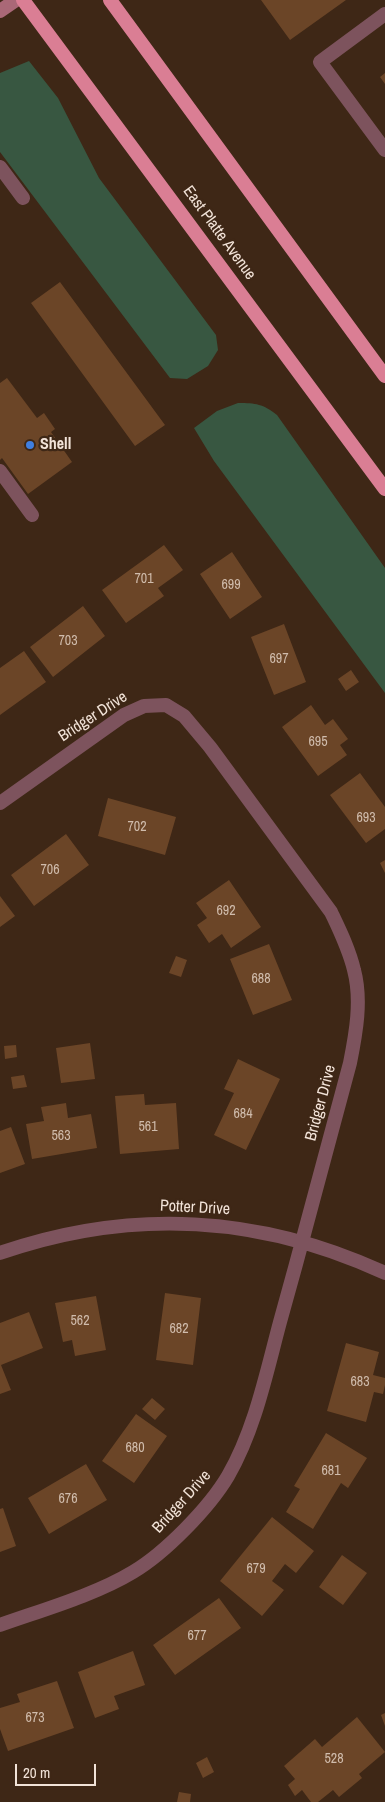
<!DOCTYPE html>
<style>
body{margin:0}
#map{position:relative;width:385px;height:1802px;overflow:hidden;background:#3e2716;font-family:"Archivo Narrow",sans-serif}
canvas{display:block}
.scale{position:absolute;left:15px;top:1764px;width:81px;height:22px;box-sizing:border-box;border:2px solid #f2e3d8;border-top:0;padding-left:6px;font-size:15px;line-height:18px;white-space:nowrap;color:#f2e3d8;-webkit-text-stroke:4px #3e2716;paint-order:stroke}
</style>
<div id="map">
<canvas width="385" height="1802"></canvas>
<div class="scale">20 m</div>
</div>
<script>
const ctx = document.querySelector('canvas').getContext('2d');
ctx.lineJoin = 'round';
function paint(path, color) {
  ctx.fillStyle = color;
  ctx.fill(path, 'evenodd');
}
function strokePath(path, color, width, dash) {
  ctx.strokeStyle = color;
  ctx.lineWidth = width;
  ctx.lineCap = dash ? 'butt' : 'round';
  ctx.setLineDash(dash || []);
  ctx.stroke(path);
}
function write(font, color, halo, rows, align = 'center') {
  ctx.font = font + ' "Archivo Narrow",sans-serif';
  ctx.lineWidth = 4.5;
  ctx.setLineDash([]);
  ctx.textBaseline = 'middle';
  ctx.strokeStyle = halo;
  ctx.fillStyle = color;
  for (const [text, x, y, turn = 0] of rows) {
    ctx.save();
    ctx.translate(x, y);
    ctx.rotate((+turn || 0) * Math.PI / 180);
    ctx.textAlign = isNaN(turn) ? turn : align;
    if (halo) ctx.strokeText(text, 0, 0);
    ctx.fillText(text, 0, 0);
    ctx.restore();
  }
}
const green = new Path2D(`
 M 29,61 L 58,98 L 99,178 L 216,335 L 218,350 L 208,366 L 187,379 L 170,378 L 0,152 L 0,73 Z
 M 238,403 C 256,403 263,404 277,415 L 385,568 L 385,693 L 214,461 L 194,428 L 217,411 Z`);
const building = new Path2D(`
 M 261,0 L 346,0 L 290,40 Z
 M 385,73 L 385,84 L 380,77 Z
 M 60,282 L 165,425 L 135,446 L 31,303 Z
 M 7,378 L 37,418 L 44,413 L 55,429 L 51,432 L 72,462 L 28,494 L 2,458 L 0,460 L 0,383 Z
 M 164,545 L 183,570 L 158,588 L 164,596 L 126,623 L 102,590 Z
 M 232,552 L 262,597 L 230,619 L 200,574 Z
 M 83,606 L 105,636 L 53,677 L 30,647 Z
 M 284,624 L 306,682 L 274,695 L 251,637 Z
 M 24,651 L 46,682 L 0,715 L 0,668 Z
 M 351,670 L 359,682 L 346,691 L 338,679 Z
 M 311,705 L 325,725 L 333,719 L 348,739 L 340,745 L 347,755 L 318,776 L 282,727 Z
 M 360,773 L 385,807 L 385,829 L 366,843 L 330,795 Z
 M 108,798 L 176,817 L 165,855 L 98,836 Z
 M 66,834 L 89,865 L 34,906 L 11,875 Z
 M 385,860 L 385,873 L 380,863 Z
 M 229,880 L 261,927 L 231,948 L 222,934 L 209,943 L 197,925 L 207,918 L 196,903 Z
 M 0,896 L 15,916 L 0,927 Z
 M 269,944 L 292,1000 L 253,1015 L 230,959 Z
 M 176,956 L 187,960 L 181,977 L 169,973 Z
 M 90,1043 L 95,1079 L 61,1083 L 56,1048 Z
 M 16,1045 L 17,1057 L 5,1059 L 4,1046 Z
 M 238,1059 L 280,1079 L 246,1150 L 214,1135 L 234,1093 L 224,1089 Z
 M 24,1075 L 27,1087 L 13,1089 L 11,1077 Z
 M 144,1094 L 145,1105 L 176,1103 L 179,1149 L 120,1154 L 115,1096 Z
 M 66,1103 L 68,1118 L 91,1114 L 97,1148 L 32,1159 L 26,1124 L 44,1121 L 41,1107 Z
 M 11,1127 L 25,1164 L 0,1173 L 0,1131 Z
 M 165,1293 L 201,1298 L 193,1365 L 156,1360 Z
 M 96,1296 L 106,1350 L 75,1356 L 72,1340 L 63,1342 L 55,1303 Z
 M 29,1312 L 43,1348 L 1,1365 L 11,1390 L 0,1394 L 0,1323 Z
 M 346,1343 L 379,1352 L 373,1375 L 385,1378 L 385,1385 L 383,1394 L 374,1392 L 366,1422 L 327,1411 Z
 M 152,1398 L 165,1409 L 155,1420 L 142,1409 Z
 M 136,1414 L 167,1436 L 134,1483 L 102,1461 Z
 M 326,1433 L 367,1458 L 348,1488 L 341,1483 L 313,1529 L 286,1512 L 300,1489 L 294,1486 Z
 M 86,1464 L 107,1500 L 49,1534 L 28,1498 Z
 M 3,1508 L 16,1546 L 0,1552 L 0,1509 Z
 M 272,1517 L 314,1551 L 296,1573 L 285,1564 L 272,1581 L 284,1590 L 262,1616 L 220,1581 Z
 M 342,1555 L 367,1573 L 343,1605 L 319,1587 Z
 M 219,1598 L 241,1628 L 175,1675 L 153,1645 Z
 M 133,1651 L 145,1685 L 114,1696 L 119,1709 L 95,1718 L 78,1672 Z
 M 57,1681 L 74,1728 L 8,1751 L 0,1729 L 0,1708 L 20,1702 L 17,1694 Z
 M 385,1713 L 385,1726 L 381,1715 Z
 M 357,1717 L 385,1752 L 359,1774 L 362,1778 L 339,1797 L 333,1790 L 318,1802 L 311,1802 L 302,1790 L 295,1796 L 288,1785 L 295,1779 L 284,1766 L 315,1739 L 322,1747 Z
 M 207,1757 L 214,1772 L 203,1778 L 196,1763 Z
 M 179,1792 L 191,1794 L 190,1802 L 177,1802 Z`);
const service = new Path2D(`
 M 385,14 L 320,62 L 385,150
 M 0,167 L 23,198
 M 0,471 L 32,515`);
const minor = new Path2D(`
 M 0,803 L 124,715 L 144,706 L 166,705 L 184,716 L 210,747 L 331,912 C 340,931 349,949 354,970 C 362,1000 356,1033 350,1063 C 327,1150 304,1236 280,1322 C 266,1374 255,1429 228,1476 C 209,1508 165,1553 133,1572 C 95,1595 42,1610 0,1625
 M 0,1253 C 130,1208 260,1215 385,1273`);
const secondary = new Path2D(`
 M 0,11 L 16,0`);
const trunk = new Path2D(`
 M 23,0 L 385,489
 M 110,0 L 385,376`);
const markers = [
 [30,445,5,"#3f7fe0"]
];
const numberNames = [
 ["701",144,579],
 ["699",231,585],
 ["703",68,641],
 ["697",279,659],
 ["695",318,742],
 ["693",366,818],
 ["702",137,827],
 ["706",50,870],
 ["692",226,911],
 ["688",261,979],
 ["684",243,1114],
 ["561",148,1127],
 ["563",61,1136],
 ["562",80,1321],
 ["682",179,1329],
 ["683",360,1382],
 ["680",135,1448],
 ["681",331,1471],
 ["676",68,1499],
 ["679",256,1569],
 ["677",197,1636],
 ["673",35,1718],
 ["528",334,1759]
];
const streetNames = [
 ["East Platte Avenue",219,233,54],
 ["Bridger Drive",93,717,-33],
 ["Bridger Drive",321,1103,-75],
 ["Potter Drive",195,1208,3],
 ["Bridger Drive",182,1502,-48]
];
const poiNames = [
 ["Shell",40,445]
];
paint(green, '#385741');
paint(building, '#6b4527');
strokePath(service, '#7d535d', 14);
strokePath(minor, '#7d535d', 14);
strokePath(secondary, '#aa6877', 14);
strokePath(trunk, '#da7e94', 14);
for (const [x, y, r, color] of markers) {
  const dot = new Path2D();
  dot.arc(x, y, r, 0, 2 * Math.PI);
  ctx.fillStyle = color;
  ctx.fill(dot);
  strokePath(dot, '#3e2716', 2);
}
write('14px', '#d0bcac', null, numberNames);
write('16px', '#f2e3d8', '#3e2716', streetNames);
write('bold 16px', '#f2e3d8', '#3e2716', poiNames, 'left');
</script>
